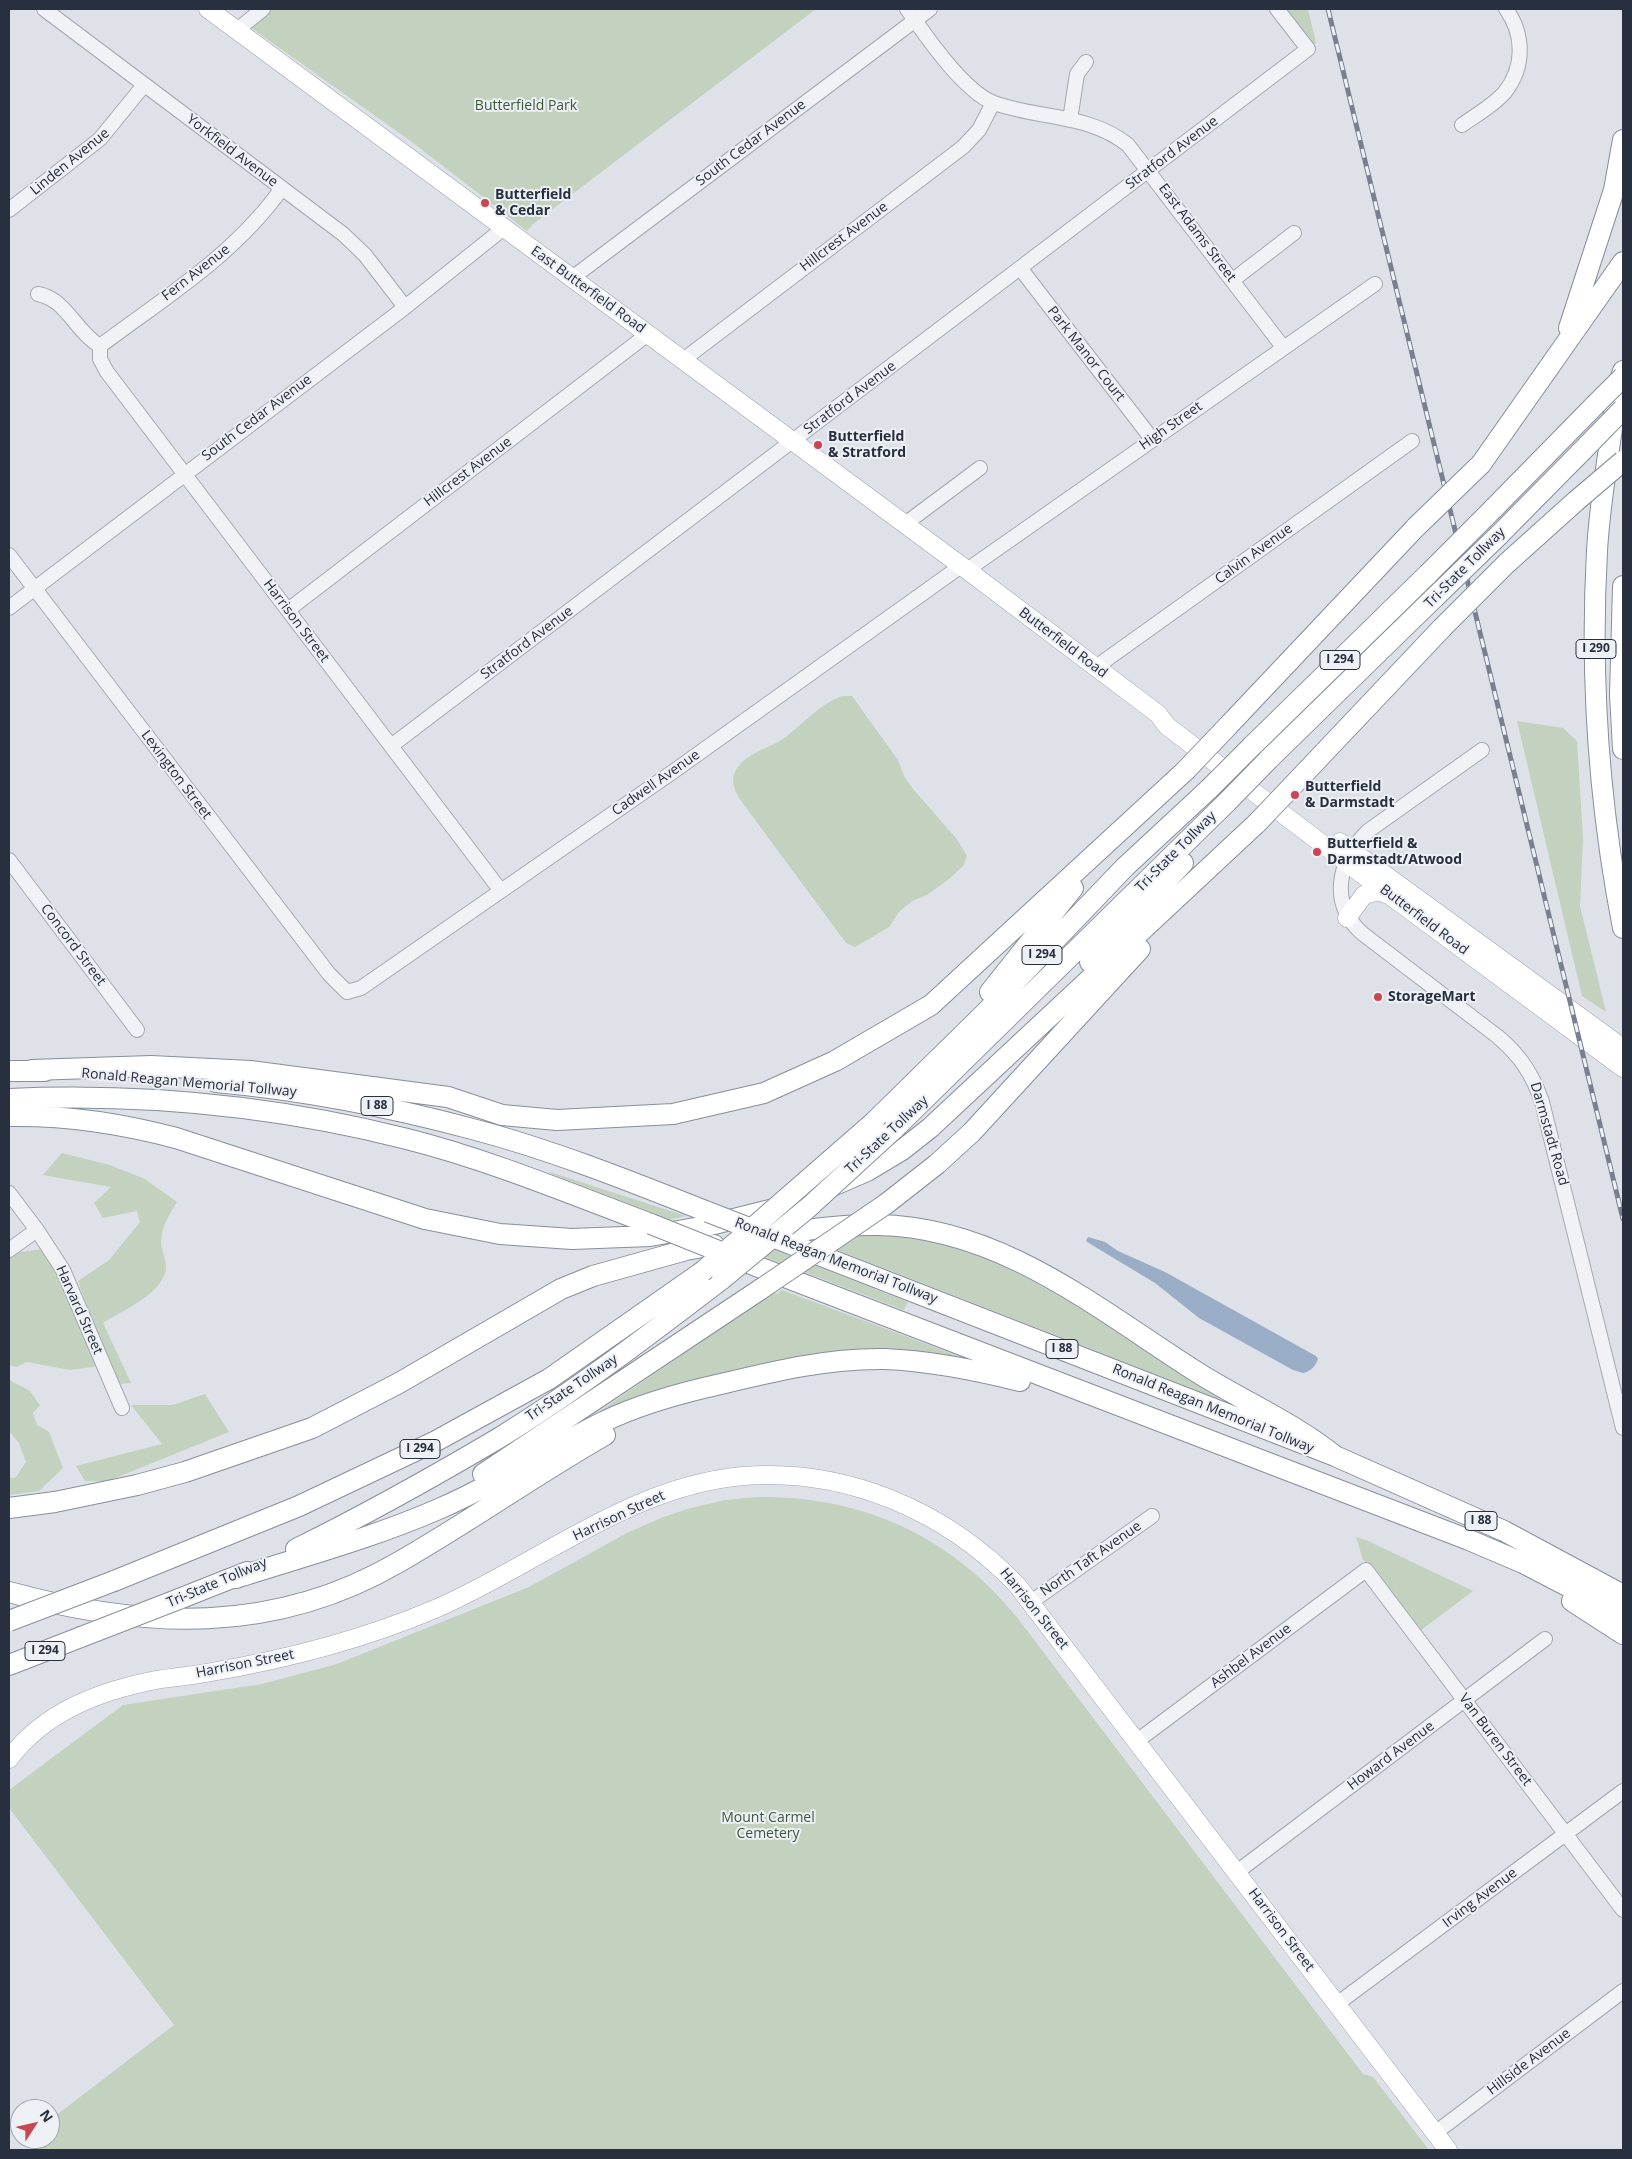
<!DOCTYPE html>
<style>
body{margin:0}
#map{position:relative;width:1632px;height:2159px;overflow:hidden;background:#dee1e7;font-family:"Open Sans",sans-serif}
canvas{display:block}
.frame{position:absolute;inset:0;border:10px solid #282f3e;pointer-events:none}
.north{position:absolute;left:10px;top:2099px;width:50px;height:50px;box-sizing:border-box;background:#edf0f5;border:1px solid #9ea3ac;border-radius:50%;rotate:55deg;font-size:14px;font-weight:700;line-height:20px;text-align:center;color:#282f3e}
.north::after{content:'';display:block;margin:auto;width:18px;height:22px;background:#cb4452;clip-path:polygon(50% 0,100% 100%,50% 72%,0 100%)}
</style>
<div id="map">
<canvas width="1632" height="2159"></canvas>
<div class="frame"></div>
<div class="north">N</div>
</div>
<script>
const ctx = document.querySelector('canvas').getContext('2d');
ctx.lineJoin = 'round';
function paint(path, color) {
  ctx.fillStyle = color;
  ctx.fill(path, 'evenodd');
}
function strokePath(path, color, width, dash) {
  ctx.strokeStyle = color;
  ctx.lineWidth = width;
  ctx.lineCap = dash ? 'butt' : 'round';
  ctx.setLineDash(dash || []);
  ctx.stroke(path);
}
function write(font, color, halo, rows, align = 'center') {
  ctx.font = font + ' "Open Sans",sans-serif';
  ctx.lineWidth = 4;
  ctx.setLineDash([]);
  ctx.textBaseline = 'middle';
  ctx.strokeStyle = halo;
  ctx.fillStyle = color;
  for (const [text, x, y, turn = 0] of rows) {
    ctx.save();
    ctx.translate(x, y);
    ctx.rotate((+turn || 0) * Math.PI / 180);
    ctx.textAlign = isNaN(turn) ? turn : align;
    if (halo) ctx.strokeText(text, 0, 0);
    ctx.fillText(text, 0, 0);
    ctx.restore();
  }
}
const green = new Path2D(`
 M 272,9 L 816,9 L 533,224 L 527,231 L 412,142 L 250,27 Z
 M 1281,9 L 1308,9 L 1316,43 L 1310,47 Z
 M 842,696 L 852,696 L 898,760 L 904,776 L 913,789 L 956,838 L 967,856 L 963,866 L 949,879 L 927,895 L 912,901 L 899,912 L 889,927 L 855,947 L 846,943 L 739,798 C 734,789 730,780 736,770 C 745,753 772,748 787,736 C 805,722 820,704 842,696 Z
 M 1517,721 L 1563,728 L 1577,741 L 1583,838 L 1580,906 L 1606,1012 L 1582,996 Z
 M 62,1153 L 110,1165 L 145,1179 L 177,1202 C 169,1215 162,1226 161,1241 C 161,1252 170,1265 164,1276 C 154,1298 123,1310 103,1323 L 131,1383 L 119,1384 L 106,1359 L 78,1281 L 109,1260 L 140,1222 L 137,1211 L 103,1218 L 94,1203 L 111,1187 L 43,1175 Z
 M 550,1172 L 686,1216 L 668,1220 L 549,1173 Z
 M 862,1232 C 885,1234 908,1235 930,1239 C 1034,1261 1133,1338 1221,1394 L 1219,1399 L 835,1249 Z
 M 765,1246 L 908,1302 L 904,1310 L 744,1249 Z
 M 44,1249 L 61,1274 L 99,1366 L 70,1370 L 27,1362 L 16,1367 L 9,1365 L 9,1259 L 20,1252 Z
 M 782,1290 L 961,1357 L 960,1360 L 815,1356 L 764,1363 L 692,1380 L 584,1422 L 759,1302 L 772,1293 L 777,1294 Z
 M 9,1380 L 30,1391 L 40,1405 L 33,1413 L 37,1425 L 49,1432 L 63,1468 L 39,1491 L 9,1495 L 9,1479 L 16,1477 L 26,1462 L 19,1443 L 9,1431 Z
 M 205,1394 L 229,1432 L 108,1481 L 85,1481 L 76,1466 L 162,1444 L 131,1405 L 173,1405 Z
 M 757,1497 C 862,1496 949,1535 1016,1616 L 1363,2074 L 1373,2077 L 1429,2150 L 34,2150 L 26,2139 L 50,2139 L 50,2120 L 174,2025 L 9,1808 L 9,1790 L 123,1705 L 262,1684 L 337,1664 L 529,1587 L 627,1533 L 661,1518 L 687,1509 L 725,1500 Z
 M 1356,1537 L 1368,1541 L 1473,1591 L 1420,1631 L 1371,1565 L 1363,1560 Z`);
const water = new Path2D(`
 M 1088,1237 L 1105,1242 L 1118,1251 L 1165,1272 L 1316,1356 L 1318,1359 C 1315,1367 1311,1371 1303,1373 L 1293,1370 L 1199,1318 L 1155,1283 L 1092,1245 L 1086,1241 Z`);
const minor = new Path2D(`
 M 44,9 L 343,234 L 365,255 L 405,307
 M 907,9 C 925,35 964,92 994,103 C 1039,119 1090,114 1128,145 L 1283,347
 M 237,30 L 263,9
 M 1070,120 L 1077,74 L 1086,62
 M 1462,125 C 1476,115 1494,105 1505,92 C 1525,66 1524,34 1506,9
 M 9,210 L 100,139 L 144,85
 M 1020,268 L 1152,439
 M 572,278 L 930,9
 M 1233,280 L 1294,233
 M 38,294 C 66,299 76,332 100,346
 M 100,346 L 100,359 L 107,372 L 501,891
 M 100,346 C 164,298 236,254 282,188
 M 683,360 L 963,147 L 979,130 L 993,103
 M 905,524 L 980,468
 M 9,555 L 329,974 L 347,992 L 361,988 L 674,771 L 961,566
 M 967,570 L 1375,284
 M 9,608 L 399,312 L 504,228
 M 288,610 L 648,334
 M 1096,667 L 1412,441
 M 391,746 L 1308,49 L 1277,9
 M 1482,750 L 1368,831 C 1338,861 1328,903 1363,934 L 1497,1036 C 1520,1055 1533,1075 1542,1102 L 1623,1428
 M 9,860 L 137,1030
 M 9,1193 L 37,1230 L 63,1270 L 122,1408
 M 9,1250 L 37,1230
 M 1031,1602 L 1152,1516
 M 1137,1741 L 1366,1570 L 1623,1910
 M 1237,1872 L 1545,1639
 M 1337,2004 L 1623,1791
 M 1435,2133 L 1623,1991`);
const major = new Path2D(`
 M 208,9 L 967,570 L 1158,714 L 1167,726 L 1392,897 L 1623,1068
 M 1340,842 L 1623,1048
 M 1347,918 L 1364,895 L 1378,891 L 1389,895
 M 9,1759 C 45,1711 100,1691 156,1680 C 173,1677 190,1676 206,1673 C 283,1660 362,1640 435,1609 C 537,1565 629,1486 743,1476 C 847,1468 946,1511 1017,1585 L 1448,2150`);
const highway = new Path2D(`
 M 1569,328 L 1614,190 L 1623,140
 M 1623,371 L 1618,386 C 1611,441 1600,496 1597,551 C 1590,677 1599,805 1623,928
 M 1481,464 L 1623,262
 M 1493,509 L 1595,405
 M 1499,535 L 1580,453
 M 1507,563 L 1576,501
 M 1623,586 L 1620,695 L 1623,749
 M 1227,727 L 1416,527
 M 1252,746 L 1428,574
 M 1269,759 L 1434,598
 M 1298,780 L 1442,628
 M 1090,962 L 1183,863
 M 990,992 L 1073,888
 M 32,1070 L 151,1066 L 250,1071 L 448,1097 L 502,1115 L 557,1120 L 673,1114 L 764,1093 L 835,1061 L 931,1005 L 1185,771
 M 9,1071 L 45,1071
 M 216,1082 C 304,1090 391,1107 476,1130 C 555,1151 632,1182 708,1212
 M 9,1099 C 144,1093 276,1106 407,1139 C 490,1160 571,1194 651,1224
 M 9,1116 C 66,1115 120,1123 176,1138 L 425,1219 L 500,1234 L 572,1239 L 650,1236 L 706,1226 L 786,1206 L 867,1171 L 902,1150 L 930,1128 L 1257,823
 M 874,1122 L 989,1009 L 1125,867 L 1209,789
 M 893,1130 L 1227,802
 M 886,1204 L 937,1164 L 972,1132 L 1140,949
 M 769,1236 C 805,1230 842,1224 878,1225 C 1002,1227 1100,1311 1200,1374 C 1245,1402 1294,1423 1335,1456
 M 788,1243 L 1335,1456 L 1504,1531 L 1623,1595
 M 730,1256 L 1469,1540 L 1523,1563 L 1623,1615
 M 483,1474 L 761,1289
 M 9,1508 L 55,1502 L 137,1485 L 185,1472 L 312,1428 L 399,1383 L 561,1289 L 593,1276 L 686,1250 L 714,1245
 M 296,1549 C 365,1515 433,1477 499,1438 C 577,1390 650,1334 722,1279
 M 236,1578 C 305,1556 375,1537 441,1508 C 497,1484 548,1449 603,1422 C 640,1404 680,1393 721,1384 C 775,1371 829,1358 885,1359 C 931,1361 976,1370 1020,1381
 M 114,1581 L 299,1506 L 436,1441 L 549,1379 L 702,1272
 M 9,1592 C 144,1629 274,1635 399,1562 C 469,1522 535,1475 605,1435
 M 179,1599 L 247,1572
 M 1572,1601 L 1623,1634
 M 9,1665 L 81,1637`);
const rail = new Path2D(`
 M 1328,9 L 1623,1219`);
const highwayBridge = new Path2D(`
 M 1595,405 L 1623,377
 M 1580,453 L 1623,409
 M 1576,501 L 1623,461
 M 1416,527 L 1481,464
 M 1428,574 L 1493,509
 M 1434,598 L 1499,535
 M 1442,628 L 1507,563
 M 1185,771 L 1227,727
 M 1209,789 L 1252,746
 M 1227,802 L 1269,759
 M 1257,823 L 1298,780
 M 708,1212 L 788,1243
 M 651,1224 L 721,1252
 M 702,1272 L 874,1122
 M 722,1279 L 809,1207 L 893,1130
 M 761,1289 L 886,1204
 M 9,1621 L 114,1581
 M 81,1637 L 179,1599`);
const markers = [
 [485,203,5,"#cb4452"],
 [818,445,5,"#cb4452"],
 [1295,795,5,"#cb4452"],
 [1317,852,5,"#cb4452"],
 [1378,997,5,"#cb4452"]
];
const shields = [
 [1596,649,40],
 [1340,660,40],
 [1042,955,40],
 [377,1106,32],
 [1062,1349,32],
 [420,1449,40],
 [1481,1521,32],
 [45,1651,40]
];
const shieldNames = [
 ["I 290",1596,649],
 ["I 294",1340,660],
 ["I 294",1042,955],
 ["I 88",377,1106],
 ["I 88",1062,1349],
 ["I 294",420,1449],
 ["I 88",1481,1521],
 ["I 294",45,1651]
];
const parkNames = [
 ["Butterfield Park",526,106],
 ["Mount Carmel",768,1818],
 ["Cemetery",768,1834]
];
const streetNames = [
 ["South Cedar Avenue",751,143,-37],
 ["Yorkfield Avenue",232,151,37],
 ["Stratford Avenue",1172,153,-37],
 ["Linden Avenue",70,162,-39],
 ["East Adams Street",1197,233,53],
 ["Hillcrest Avenue",844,237,-37],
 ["Fern Avenue",196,273,-38],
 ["East Butterfield Road",588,290,36],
 ["Park Manor Court",1086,354,52],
 ["Stratford Avenue",850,398,-37],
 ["South Cedar Avenue",257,418,-37],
 ["High Street",1171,426,-35],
 ["Hillcrest Avenue",468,472,-37],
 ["Calvin Avenue",1254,554,-36],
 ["Tri-State Tollway",1465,568,-45],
 ["Harrison Street",296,621,53],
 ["Stratford Avenue",527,643,-37],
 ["Butterfield Road",1063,643,37],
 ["Lexington Street",176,775,53],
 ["Cadwell Avenue",656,783,-35],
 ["Tri-State Tollway",1176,852,-45],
 ["Butterfield Road",1424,920,37],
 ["Concord Street",73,945,53],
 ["Ronald Reagan Memorial Tollway",189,1083,5],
 ["Darmstadt Road",1549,1134,74],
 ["Tri-State Tollway",887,1135,-43],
 ["Ronald Reagan Memorial Tollway",836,1261,21],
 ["Harvard Street",79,1310,66],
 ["Tri-State Tollway",572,1388,-34],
 ["Ronald Reagan Memorial Tollway",1213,1409,22],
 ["Harrison Street",619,1516,-25],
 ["North Taft Avenue",1091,1559,-35],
 ["Tri-State Tollway",217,1583,-23],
 ["Harrison Street",1034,1609,51],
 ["Ashbel Avenue",1251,1656,-37],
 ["Harrison Street",245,1664,-11],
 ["Van Buren Street",1495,1740,53],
 ["Howard Avenue",1391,1756,-37],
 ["Irving Avenue",1480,1898,-37],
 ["Harrison Street",1281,1930,53],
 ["Hillside Avenue",1529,2062,-37]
];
const poiNames = [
 ["Butterfield",495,195],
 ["& Cedar",495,211],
 ["Butterfield",828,437],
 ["& Stratford",828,453],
 ["Butterfield",1305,787],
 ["& Darmstadt",1305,803],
 ["Butterfield &",1327,844],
 ["Darmstadt/Atwood",1327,860],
 ["StorageMart",1388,997]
];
paint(green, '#c3d1bf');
paint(water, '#99adc7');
strokePath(minor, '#a4a8b1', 16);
strokePath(major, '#9ea5b3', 19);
strokePath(highway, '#868e9d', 22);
strokePath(minor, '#f1f2f6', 14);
strokePath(major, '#fff', 18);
strokePath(highway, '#fff', 20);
strokePath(rail, '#788090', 5);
strokePath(rail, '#edf0f5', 3, [9]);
strokePath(highwayBridge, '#868e9d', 22, []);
strokePath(highwayBridge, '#fff', 20);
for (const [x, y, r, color] of markers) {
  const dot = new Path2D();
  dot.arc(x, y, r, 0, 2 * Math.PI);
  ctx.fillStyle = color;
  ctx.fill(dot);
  strokePath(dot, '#edf0f5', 2);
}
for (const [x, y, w] of shields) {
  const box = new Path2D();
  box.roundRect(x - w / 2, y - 9.5, w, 19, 4);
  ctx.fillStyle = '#edf0f5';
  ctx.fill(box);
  strokePath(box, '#282f3e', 1);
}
write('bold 12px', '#282f3e', null, shieldNames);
write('14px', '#3a5935', '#edf0f5', parkNames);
write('14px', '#282f3e', '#edf0f5', streetNames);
write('bold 14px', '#282f3e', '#edf0f5', poiNames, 'left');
</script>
